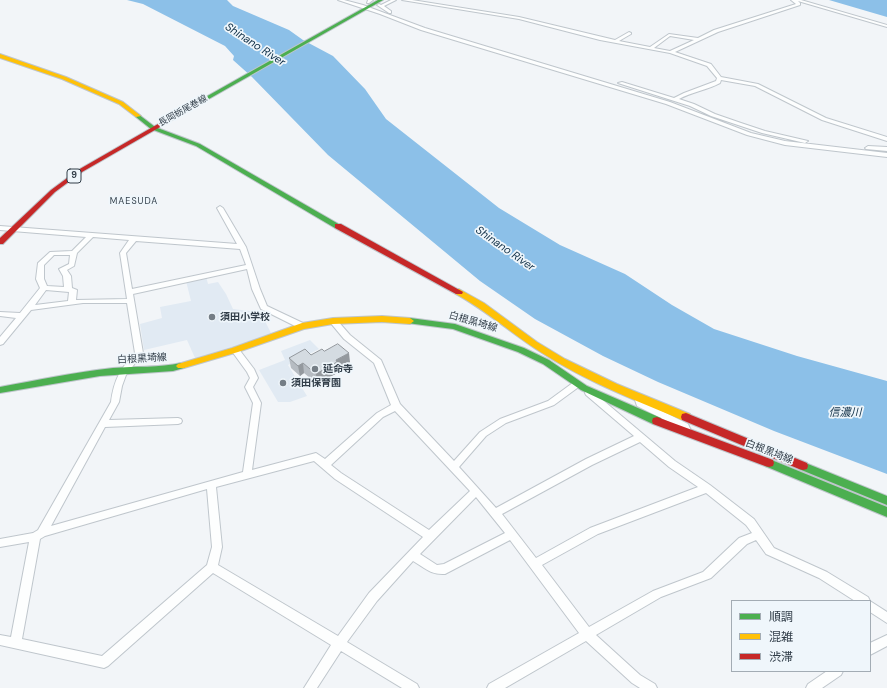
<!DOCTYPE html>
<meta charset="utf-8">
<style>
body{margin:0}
#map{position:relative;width:887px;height:688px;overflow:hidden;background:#f2f5f8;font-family:"DM Sans","Noto Sans JP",sans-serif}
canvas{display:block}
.legend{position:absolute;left:731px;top:600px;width:140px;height:72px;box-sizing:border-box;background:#eff6fb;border:1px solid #a3acb4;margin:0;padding:5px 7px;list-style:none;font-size:12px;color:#323e49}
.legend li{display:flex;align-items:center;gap:8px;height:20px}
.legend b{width:20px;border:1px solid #a3acb4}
</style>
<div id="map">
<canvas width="887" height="688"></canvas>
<ul class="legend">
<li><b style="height:5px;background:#4caf50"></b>順調</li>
<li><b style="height:5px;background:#ffc107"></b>混雑</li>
<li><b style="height:5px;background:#c62828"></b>渋滞</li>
</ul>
</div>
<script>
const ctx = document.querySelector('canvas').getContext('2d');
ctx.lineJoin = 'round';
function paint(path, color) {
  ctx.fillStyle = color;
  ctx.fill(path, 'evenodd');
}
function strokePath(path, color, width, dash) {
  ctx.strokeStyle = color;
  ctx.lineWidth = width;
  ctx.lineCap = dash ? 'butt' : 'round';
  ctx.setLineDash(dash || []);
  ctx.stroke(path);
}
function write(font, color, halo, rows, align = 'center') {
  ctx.font = font + ' "DM Sans","Noto Sans JP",sans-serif';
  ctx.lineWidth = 3.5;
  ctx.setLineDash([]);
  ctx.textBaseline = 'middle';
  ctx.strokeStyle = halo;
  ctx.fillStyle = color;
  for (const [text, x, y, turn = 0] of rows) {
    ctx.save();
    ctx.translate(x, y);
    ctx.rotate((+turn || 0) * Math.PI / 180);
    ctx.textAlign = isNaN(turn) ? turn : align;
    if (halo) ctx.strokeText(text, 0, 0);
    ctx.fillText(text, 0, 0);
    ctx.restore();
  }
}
const built = new Path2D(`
 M 206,276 L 208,284 L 218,282 L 226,294 L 233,309 L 258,312 L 263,317 L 271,333 L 235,346 L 195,358 L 187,340 L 144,350 L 140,324 L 162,318 L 160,307 L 191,301 L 186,281 Z
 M 310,340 L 319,349 L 288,365 L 307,396 L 290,402 L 278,402 L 259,370 L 285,360 L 281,351 Z`);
const water = new Path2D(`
 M 127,0 L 227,0 L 233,6 L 289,30 L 303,40 L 333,56 L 365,89 L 386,119 L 499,208 L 560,245 L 625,274 L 672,305 L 714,329 L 797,356 L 887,381 L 887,474 L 774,431 L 658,382 L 603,356 L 535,319 L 480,281 L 328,155 L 252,77 L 233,60 L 234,56 L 225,46 L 143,4 Z
 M 829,0 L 887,0 L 887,17 Z`);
const street = new Path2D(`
 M 338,0 L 344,0 L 363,5 L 425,28 L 670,102 L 751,133 L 785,141 L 887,153 L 887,157 L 785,145 L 747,135 L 666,104 L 421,30 L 380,14 Z
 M 368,0 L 373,0 L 369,3 L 367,3 Z
 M 391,0 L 396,0 L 384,6 L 391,11 L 391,13 L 389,13 L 377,5 L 379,4 L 381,5 Z
 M 402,0 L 412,0 L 519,17 L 615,40 L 629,32 L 631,33 L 631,34 L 619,41 L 650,47 L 669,34 L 698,38 L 714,30 L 796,4 L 791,0 L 801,0 L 887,25 L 887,27 L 798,1 L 800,3 L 800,5 L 718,32 L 675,52 L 711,64 L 721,77 L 758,84 L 826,118 L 887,137 L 887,141 L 822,120 L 755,86 L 721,80 L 720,83 C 707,90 692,92 679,99 L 694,104 L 715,114 L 741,123 L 765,131 L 808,141 L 805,143 L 762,133 L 711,116 L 690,106 L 618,83 L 622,82 L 674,98 L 684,93 L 716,81 L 717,78 L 707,66 L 670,53 L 600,40 L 519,19 ZM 670,36 L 694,40 L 670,51 L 654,48 Z
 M 868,146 L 887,147 L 887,151 L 866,149 L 865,148 Z
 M 220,206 L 223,208 L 246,247 L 260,289 L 267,306 L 305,324 L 306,326 L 302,328 L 299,328 L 261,309 L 252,289 L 247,269 L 133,294 L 143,353 L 126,375 L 122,386 L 119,402 L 109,420 L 178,418 L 181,419 L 182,421 L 181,423 L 178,424 L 105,427 L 51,526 L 243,472 L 253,403 L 245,387 L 250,378 L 247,372 L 231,350 L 235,347 L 238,348 L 254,369 L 258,378 L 253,387 L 261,403 L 252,470 L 316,453 L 325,459 L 377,413 L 391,405 L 374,363 L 344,339 L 329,321 L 333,319 L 336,319 L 350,335 L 381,360 L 400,404 L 454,461 L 480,432 L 500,419 L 548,401 L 574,382 L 580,382 L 581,384 L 580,386 L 554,405 L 506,423 L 486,436 L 459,467 L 496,508 L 586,459 L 634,436 L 586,395 L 585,393 L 586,391 L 592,391 L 675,461 L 710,485 L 754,519 L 774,548 L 827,572 L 868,597 L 870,601 L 855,601 L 819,578 L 766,554 L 756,540 L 747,544 L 711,578 L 661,597 L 596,635 L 640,675 L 655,684 L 657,688 L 640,688 L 632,683 L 586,641 L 505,688 L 487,688 L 489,684 L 579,633 L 510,540 L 445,574 C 431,575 425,568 413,561 L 377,601 L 347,642 L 417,684 L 419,688 L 402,688 L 341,651 L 317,688 L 304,688 L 331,645 L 213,573 L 108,666 L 104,668 L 0,645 L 0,635 L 11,637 L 29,542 L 0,547 L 0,539 L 33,533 L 38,530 L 111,402 C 114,380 120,369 135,353 L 127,303 L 83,303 L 31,310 L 3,344 L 0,345 L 0,337 L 16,318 L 0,316 L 0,312 L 20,313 L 40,288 L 36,279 L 38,263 L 50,252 L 72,251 L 86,237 L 0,230 L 0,226 L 237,244 L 217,208 ZM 93,237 L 129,240 L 120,253 L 127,299 L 76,300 L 77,290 L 72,288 L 71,276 L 67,270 L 74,266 L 77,253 ZM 136,241 L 240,249 L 246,265 L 132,289 L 126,253 ZM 54,255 L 70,255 L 69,264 L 59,269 L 63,276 L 64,287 L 47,286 L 44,279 L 44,265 ZM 46,290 L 69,292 L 68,301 L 35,305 ZM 395,411 L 470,491 L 429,530 L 341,473 L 331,465 L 383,417 ZM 640,442 L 669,467 L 698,487 L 590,528 L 536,558 L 502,514 L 592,465 ZM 314,461 L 335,479 L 423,537 L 369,593 L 338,636 L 218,565 L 222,547 L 216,487 ZM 207,489 L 212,547 L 207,565 L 102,656 L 22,639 L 40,539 L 45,536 ZM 706,493 L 746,525 L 752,533 L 739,538 L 703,572 L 653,591 L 589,627 L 542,565 L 598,534 ZM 476,497 L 505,533 L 444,564 L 437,565 L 420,554 Z
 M 638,394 L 641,395 L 644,402 L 688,424 L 692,433 L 690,435 L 684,435 L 681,428 L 637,406 L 634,397 L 635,395 Z
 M 870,601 L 887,612 L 887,623 L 870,612 Z
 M 887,635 L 887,646 L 870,655 L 870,643 Z
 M 827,671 L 843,671 L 841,675 L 822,688 L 806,688 L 808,684 Z`);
const fast = new Path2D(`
 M 378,0 L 383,0 L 200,104 L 195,103 Z
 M 138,114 L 155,127 L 200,144 L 342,226 L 338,228 L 335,228 L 196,146 L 151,129 L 136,117 L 136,115 Z
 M 410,318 L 455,324 L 524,348 L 549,360 L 587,386 L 661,418 L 662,421 L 661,424 L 653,424 L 581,390 L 543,364 L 518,352 L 453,329 L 407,323 L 406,321 L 407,319 Z
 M 181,363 L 184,364 L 186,366 L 184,368 L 173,371 L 100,376 L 0,393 L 0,387 C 38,380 75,372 113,368 C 136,366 159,368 181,363 Z
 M 769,459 L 887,507 L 887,517 L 765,466 L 764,463 L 765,460 Z
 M 803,462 L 887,496 L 887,505 L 799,469 L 798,466 L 799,463 Z`);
const slow = new Path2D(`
 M 0,54 L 66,77 L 123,102 L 141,116 L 136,117 L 119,104 L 62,79 L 0,58 Z
 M 459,289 L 484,303 L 537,342 L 565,359 L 617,384 L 690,414 L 691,417 L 690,420 L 682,420 C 635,400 585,381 542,353 C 512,334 487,311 456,294 L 455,292 L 456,290 Z
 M 382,316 L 410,318 L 414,321 L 410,324 L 382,322 L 333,324 L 304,329 L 238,352 L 184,368 L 178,368 L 176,366 L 178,364 L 232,348 L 302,323 L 333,318 Z`);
const jam = new Path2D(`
 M 198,101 L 200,102 L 200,104 L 82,172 L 55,192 L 3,244 L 0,244 L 0,238 L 51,190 L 78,170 Z
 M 335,224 L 341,224 L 463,292 L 462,294 L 456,294 L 335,228 Z
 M 686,413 L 807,463 L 808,466 L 807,469 L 803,470 L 799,469 L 682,420 L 681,417 L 682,414 Z
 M 657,417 L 773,460 L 774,463 L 773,466 L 769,467 L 765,466 L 653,424 L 652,421 L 653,418 Z`);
const wall = new Path2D(`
 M 324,351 L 350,362 L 338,369 L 339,372 L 317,384 L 304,373 L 300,376 L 291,368 L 289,358 L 311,355 Z`);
const shadedWall = new Path2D(`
 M 349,353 L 350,362 L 338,369 L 339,372 L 317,384 L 316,374 L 336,360 Z
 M 303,363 L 304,373 L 300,376 L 298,366 Z`);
const building = new Path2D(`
 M 338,344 L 349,353 L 336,360 L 337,362 L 316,374 L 303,363 L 298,366 L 289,358 L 305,349 L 311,355 L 322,349 L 324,351 Z`);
const markers = [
 [212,317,4,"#757e86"],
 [315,369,4,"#757e86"],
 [283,383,4,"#757e86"]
];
const farStreetnames = [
 ["長岡栃尾巻線",183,111,-29]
];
const shields = [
 [74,176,14]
];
const shieldNames = [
 ["9",74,176]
];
const farNeighbourhoodnames = [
 ["MAESUDA",134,202]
];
const poiNames = [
 ["須田小学校",220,317],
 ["延命寺",323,369],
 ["須田保育園",291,383]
];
const streetNames = [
 ["白根黒埼線",473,322,16],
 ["白根黒埼線",142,359,-3],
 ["白根黒埼線",769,452,21]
];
const waterNames = [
 ["Shinano River",255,45,33],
 ["Shinano River",505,249,35],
 ["信濃川",845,413]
];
paint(built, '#e1eaf3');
paint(water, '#8cc0e8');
strokePath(street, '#bfc6cc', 2);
strokePath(fast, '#bfc6cc', 2);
strokePath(slow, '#bfc6cc', 2);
strokePath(jam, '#bfc6cc', 2);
paint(street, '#fdfefe');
paint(fast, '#4caf50');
paint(slow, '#ffc107');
paint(jam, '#c62828');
paint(wall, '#b6bcc2');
paint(shadedWall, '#94999e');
paint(building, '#d4dbe1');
strokePath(building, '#94999e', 1);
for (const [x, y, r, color] of markers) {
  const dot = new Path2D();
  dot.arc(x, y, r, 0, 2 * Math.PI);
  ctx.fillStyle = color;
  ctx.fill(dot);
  strokePath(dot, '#eff6fb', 1.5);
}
write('9px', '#323e49', '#eff6fb', farStreetnames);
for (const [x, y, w] of shields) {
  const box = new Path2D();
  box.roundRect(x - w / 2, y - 7, w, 14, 3);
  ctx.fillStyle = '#eff6fb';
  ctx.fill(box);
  strokePath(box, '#323e49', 1);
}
write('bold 9px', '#323e49', null, shieldNames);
ctx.letterSpacing = '1px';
write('9px', '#323e49', '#eff6fb', farNeighbourhoodnames);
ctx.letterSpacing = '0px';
write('bold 10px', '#323e49', '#eff6fb', poiNames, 'left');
write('10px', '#323e49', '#eff6fb', streetNames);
write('italic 11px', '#0e2e45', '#eff6fb', waterNames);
</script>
